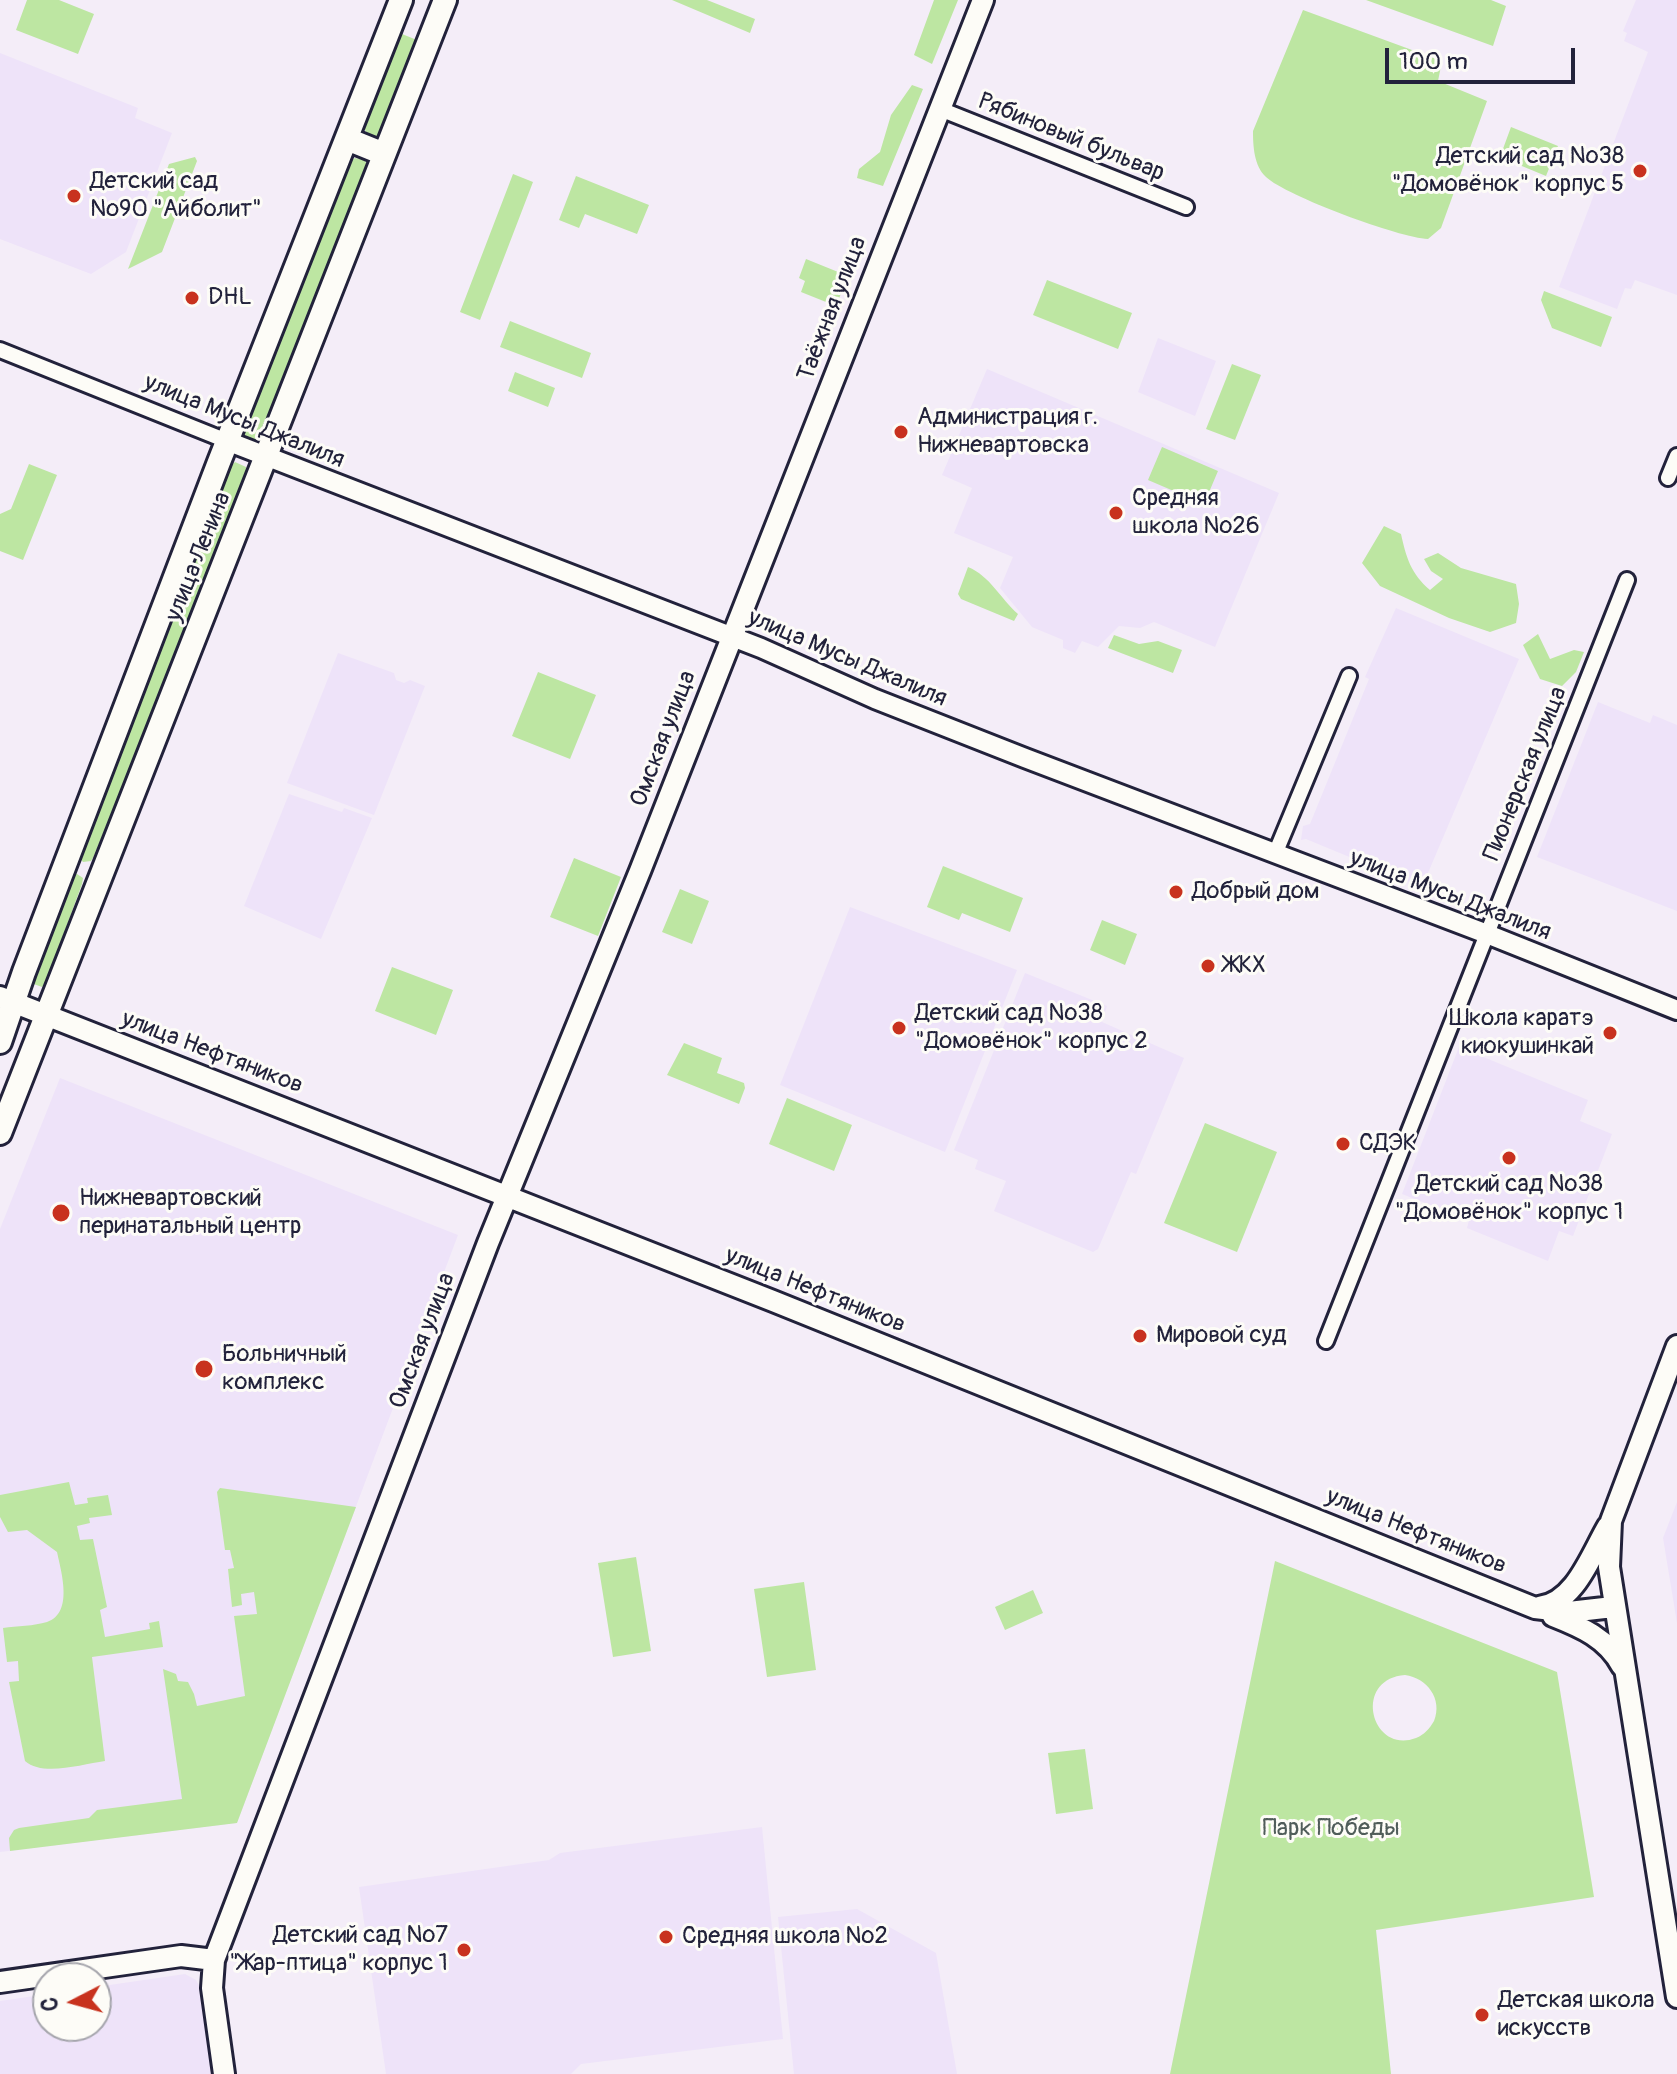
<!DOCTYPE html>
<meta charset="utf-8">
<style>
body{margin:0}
#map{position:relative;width:1677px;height:2074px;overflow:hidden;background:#f4edf8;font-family:Pangolin,sans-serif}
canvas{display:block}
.north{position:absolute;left:32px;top:1962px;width:80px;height:80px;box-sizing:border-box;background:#fdfcf7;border:2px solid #a5a5ac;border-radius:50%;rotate:264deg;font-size:22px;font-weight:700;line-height:32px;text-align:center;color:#22223b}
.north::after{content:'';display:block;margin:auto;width:28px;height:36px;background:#c8321e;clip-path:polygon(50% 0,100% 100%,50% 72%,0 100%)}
.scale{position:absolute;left:1385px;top:48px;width:190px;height:36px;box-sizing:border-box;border:4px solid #22223b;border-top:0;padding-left:10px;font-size:24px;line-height:28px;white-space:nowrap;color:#22223b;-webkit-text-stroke:6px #fdfcf7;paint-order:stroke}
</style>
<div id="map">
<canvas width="1677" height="2074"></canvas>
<div class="north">С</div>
<div class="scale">100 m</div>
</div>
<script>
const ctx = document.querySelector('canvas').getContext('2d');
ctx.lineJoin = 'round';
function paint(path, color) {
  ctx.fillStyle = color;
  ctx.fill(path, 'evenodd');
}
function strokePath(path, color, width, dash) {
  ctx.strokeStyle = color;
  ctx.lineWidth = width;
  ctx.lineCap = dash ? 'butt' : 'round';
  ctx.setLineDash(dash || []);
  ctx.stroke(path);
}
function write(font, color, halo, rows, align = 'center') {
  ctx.font = font + ' Pangolin,sans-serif';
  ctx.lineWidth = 6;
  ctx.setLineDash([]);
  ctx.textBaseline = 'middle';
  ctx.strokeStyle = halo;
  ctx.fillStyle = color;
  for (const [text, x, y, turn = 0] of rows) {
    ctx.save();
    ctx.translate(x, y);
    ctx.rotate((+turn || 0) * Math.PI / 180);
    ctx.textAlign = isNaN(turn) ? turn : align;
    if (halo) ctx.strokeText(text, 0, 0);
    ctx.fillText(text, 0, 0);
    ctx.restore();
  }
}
const built = new Path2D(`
 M 1636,0 L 1677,0 L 1677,295 L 1635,280 L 1631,289 L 1625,288 L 1617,309 L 1559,287 L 1648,52 L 1624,41 L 1627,33 L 1623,31 Z
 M 0,53 L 138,108 L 135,118 L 172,133 L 126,252 L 91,274 L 0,239 Z
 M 1158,338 L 1216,361 L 1195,416 L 1138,392 Z
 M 987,369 L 1279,493 L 1215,647 L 1154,622 L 1140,628 L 1119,626 L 1098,647 L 1082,641 L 1075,653 L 1063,648 L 1063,640 L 1032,627 L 1000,588 L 1013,557 L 954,533 L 972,488 L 942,475 Z
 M 1396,608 L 1519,659 L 1422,887 L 1306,839 L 1301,840 L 1303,826 L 1310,824 L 1369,679 L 1365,677 Z
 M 338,653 L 394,673 L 396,680 L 404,683 L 410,680 L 425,686 L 374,815 L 287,783 Z
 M 1598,702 L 1650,723 L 1653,715 L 1677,725 L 1677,911 L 1537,857 Z
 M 289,794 L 342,812 L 344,808 L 372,818 L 321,939 L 244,906 Z
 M 850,907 L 1017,970 L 945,1152 L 780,1085 Z
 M 1025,973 L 1107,1006 L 1102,1022 L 1184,1058 L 1136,1174 L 1131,1172 L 1098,1249 L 1093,1252 L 994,1211 L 1006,1181 L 975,1169 L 978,1160 L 954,1150 Z
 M 1459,1047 L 1588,1100 L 1580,1121 L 1612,1134 L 1573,1236 L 1559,1231 L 1548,1261 L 1467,1228 L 1469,1220 L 1402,1194 Z
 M 60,1078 L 458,1235 L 237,1823 L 0,1852 L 0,1229 Z
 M 1677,1502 L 1677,1623 L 1663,1538 Z
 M 762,1827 L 783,2039 L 581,2064 L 571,2074 L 386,2074 L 359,1887 L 549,1860 L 560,1853 Z
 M 857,1909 L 936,1953 L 957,2074 L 794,2074 L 778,1917 Z
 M 185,1974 L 196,1980 L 200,1987 L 212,2074 L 0,2074 L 0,2001 L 48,1994 L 48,2026 L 96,2026 L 96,1987 Z`);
const green = new Path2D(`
 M 27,0 L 59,0 L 94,14 L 78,54 L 16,30 Z
 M 672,0 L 707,0 L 755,19 L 750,33 Z
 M 934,0 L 958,0 L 932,64 L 914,55 Z
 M 1366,0 L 1491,0 L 1506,6 L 1493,46 Z
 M 1303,10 L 1442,61 L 1438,81 L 1487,101 L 1441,228 L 1428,239 C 1400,238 1286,196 1266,177 C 1254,166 1253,146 1253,131 Z
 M 402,34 L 417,40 L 379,135 L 377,138 L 368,136 L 364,128 Z
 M 912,85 L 923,89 L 883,186 L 857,178 L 859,169 L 880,152 L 891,115 Z
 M 1511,127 L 1558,146 L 1546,176 L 1500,157 Z
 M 195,157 L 197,161 L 162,252 L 128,269 L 169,164 Z
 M 355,158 L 365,160 L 367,166 L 261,437 L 258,440 L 250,441 L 244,434 L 244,429 L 351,161 Z
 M 513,174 L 533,182 L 480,320 L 460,312 Z
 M 576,176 L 649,205 L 637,234 L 585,214 L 579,228 L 559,220 Z
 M 806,259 L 848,276 L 836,306 L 801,292 L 805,281 L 799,278 Z
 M 1047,280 L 1132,313 L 1118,349 L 1033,315 Z
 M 1544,291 L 1612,317 L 1601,347 L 1552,328 L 1541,300 Z
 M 510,321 L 591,353 L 582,378 L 500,347 Z
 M 1232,364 L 1261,375 L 1235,440 L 1206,429 Z
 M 515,372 L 555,388 L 548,407 L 508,391 Z
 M 1162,447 L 1218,471 L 1204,504 L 1148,480 Z
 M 235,462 L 246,467 L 246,478 L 94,856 L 91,861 L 83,862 L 79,857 L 227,470 Z
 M 29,464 L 57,475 L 23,560 L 0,551 L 0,514 L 11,509 Z
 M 1384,526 L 1401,534 C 1406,557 1411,574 1430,590 L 1443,579 L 1431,571 L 1424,559 L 1438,553 L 1461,568 L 1516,584 L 1519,604 L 1516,623 L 1490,632 L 1449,618 L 1380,586 L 1362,563 Z
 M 968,567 C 990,576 1000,598 1018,614 L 1014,621 L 961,599 L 958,594 Z
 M 1538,634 L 1550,659 L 1574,650 L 1584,652 L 1576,672 L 1562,686 L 1540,679 L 1523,645 Z
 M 1114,635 L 1139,644 L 1158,641 L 1182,650 L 1173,673 L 1108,648 Z
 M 538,672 L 596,695 L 570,759 L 512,736 Z
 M 574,858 L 621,877 L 598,936 L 550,917 Z
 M 943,866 L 1023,898 L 1010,932 L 962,913 L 959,920 L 927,907 Z
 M 77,874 L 83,878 L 82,884 L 47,980 L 42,987 L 31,983 L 72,875 Z
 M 680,889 L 709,901 L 692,944 L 662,932 Z
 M 1102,920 L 1137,934 L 1125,965 L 1090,950 Z
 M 392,967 L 453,990 L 436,1035 L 375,1011 Z
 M 684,1043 L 722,1058 L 717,1073 L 744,1083 L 745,1088 L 739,1104 L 667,1075 Z
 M 787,1098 L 852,1125 L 834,1171 L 769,1144 Z
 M 1205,1123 L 1277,1152 L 1237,1252 L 1164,1223 Z
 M 69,1482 L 75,1505 L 88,1503 L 87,1498 L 108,1495 L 112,1515 L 89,1518 L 90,1523 L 77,1526 L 80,1540 L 93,1539 L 107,1607 L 100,1610 L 105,1637 L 150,1629 L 149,1623 L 159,1621 L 163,1647 L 92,1657 L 105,1761 C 82,1764 43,1777 25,1761 L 9,1682 L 19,1681 L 18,1661 L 7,1662 L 3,1628 C 17,1626 34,1626 47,1622 C 74,1613 61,1571 57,1552 L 27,1530 L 8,1532 L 0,1517 L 0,1495 Z
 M 220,1488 L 356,1507 L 237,1823 L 10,1851 L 9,1838 L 14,1830 L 19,1828 L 89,1818 L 97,1810 L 182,1799 L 163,1669 L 176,1674 L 178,1681 L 188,1682 L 194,1694 L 197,1706 L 245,1696 L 234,1616 L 257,1614 L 254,1592 L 241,1594 L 242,1605 L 232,1607 L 228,1569 L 234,1568 L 230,1550 L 225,1550 L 217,1492 Z
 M 636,1557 L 651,1651 L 613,1657 L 598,1563 Z
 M 1275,1561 L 1557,1672 L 1594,1897 L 1376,1930 L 1391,2074 L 1170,2074 ZM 1405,1675 C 1427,1678 1443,1699 1434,1721 C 1430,1728 1424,1735 1416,1738 C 1371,1755 1352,1679 1405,1675 Z
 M 804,1582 L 816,1670 L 767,1677 L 754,1589 Z
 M 1033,1590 L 1043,1613 L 1005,1630 L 995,1607 Z
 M 1085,1749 L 1093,1809 L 1056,1814 L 1048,1753 Z`);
const minor = new Path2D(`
 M 940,109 L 1186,207
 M 0,350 L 227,441
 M 1668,478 L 1677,456
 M 1275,854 L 1349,676
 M 1326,1341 L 1627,580`);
const tertiary = new Path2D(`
 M 227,441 L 761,648 L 875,699 L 1025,758 L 1487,934 L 1677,1010`);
const secondary = new Path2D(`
 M 0,997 L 773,1301 L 1535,1608 L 1569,1612 L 1613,1607
 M 1677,1346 L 1611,1521 L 1609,1567 L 1677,1997
 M 1539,1607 C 1575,1603 1591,1555 1608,1526
 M 1553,1616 C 1581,1627 1607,1638 1622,1666
 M 0,1982 L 181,1956 L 214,1960
 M 224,2074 L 212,1988 L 214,1960 L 488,1243 L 640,871 L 983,0`);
const primary = new Path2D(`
 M 347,139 L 384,154
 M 0,1042 L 24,972 L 219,462 L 401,0
 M 0,1133 L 445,0`);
const markers = [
 [1640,171,8,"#c8321e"],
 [74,196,8,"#c8321e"],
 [192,298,8,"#c8321e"],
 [901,432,8,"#c8321e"],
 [1116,513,8,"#c8321e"],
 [1176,892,8,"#c8321e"],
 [1208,966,8,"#c8321e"],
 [899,1028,8,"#c8321e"],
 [1610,1033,8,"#c8321e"],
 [1343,1144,8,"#c8321e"],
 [1509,1158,8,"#c8321e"],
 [61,1213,10,"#c8321e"],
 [1140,1336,8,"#c8321e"],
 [204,1369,10,"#c8321e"],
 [666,1937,8,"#c8321e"],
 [464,1950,8,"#c8321e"],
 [1482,2015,8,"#c8321e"]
];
const streetNames = [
 ["Рябиновый бульвар",1071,138,22],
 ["Таёжная улица",833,309,-69],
 ["улица Мусы Джалиля",244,422,22],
 ["улица Ленина",199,557,-68],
 ["улица Мусы Джалиля",847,659,23],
 ["Омская улица",664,739,-69],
 ["Пионерская улица",1526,774,-68],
 ["улица Мусы Джалиля",1450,896,21],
 ["улица Нефтяников",212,1053,21],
 ["улица Нефтяников",815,1291,22],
 ["Омская улица",423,1341,-69],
 ["улица Нефтяников",1416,1532,22]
];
const poiNames = [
 ["Детский сад №38",1624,157,"right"],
 ["\"Домовёнок\" корпус 5",1624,185,"right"],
 ["Детский сад",90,182],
 ["№90 \"Айболит\"",90,210],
 ["DHL",208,298],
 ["Администрация г.",917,418],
 ["Нижневартовска",917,446],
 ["Средняя",1132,499],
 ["школа №26",1132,527],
 ["Добрый дом",1192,892],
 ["ЖКХ",1224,966],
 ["Детский сад №38",915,1014],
 ["\"Домовёнок\" корпус 2",915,1042],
 ["Школа каратэ",1594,1019,"right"],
 ["киокушинкай",1594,1047,"right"],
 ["СДЭК",1359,1144],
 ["Детский сад №38",1509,1185,"center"],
 ["\"Домовёнок\" корпус 1",1509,1213,"center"],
 ["Нижневартовский",79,1199],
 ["перинатальный центр",79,1227],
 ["Мировой суд",1156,1336],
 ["Больничный",222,1355],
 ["комплекс",222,1383],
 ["Детский сад №7",448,1936,"right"],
 ["\"Жар-птица\" корпус 1",448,1964,"right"],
 ["Средняя школа №2",682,1937],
 ["Детская школа",1498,2001],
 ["искусств",1498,2029]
];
const parkNames = [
 ["Парк Победы",1331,1829]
];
paint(built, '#eee3f9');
paint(green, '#bde6a2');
strokePath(minor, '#22223b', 20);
strokePath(tertiary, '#22223b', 24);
strokePath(secondary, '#22223b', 26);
strokePath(primary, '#22223b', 28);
strokePath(minor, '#fdfcf7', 14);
strokePath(tertiary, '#fdfcf7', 18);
strokePath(secondary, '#fdfcf7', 20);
strokePath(primary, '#fdfcf7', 22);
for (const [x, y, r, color] of markers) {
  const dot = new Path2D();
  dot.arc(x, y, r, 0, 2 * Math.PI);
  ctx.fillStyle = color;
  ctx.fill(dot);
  strokePath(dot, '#fdfcf7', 3);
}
write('24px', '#22223b', '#fdfcf7', streetNames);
write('24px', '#22223b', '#fdfcf7', poiNames, 'left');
write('24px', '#505d5a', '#fdfcf7', parkNames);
</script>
